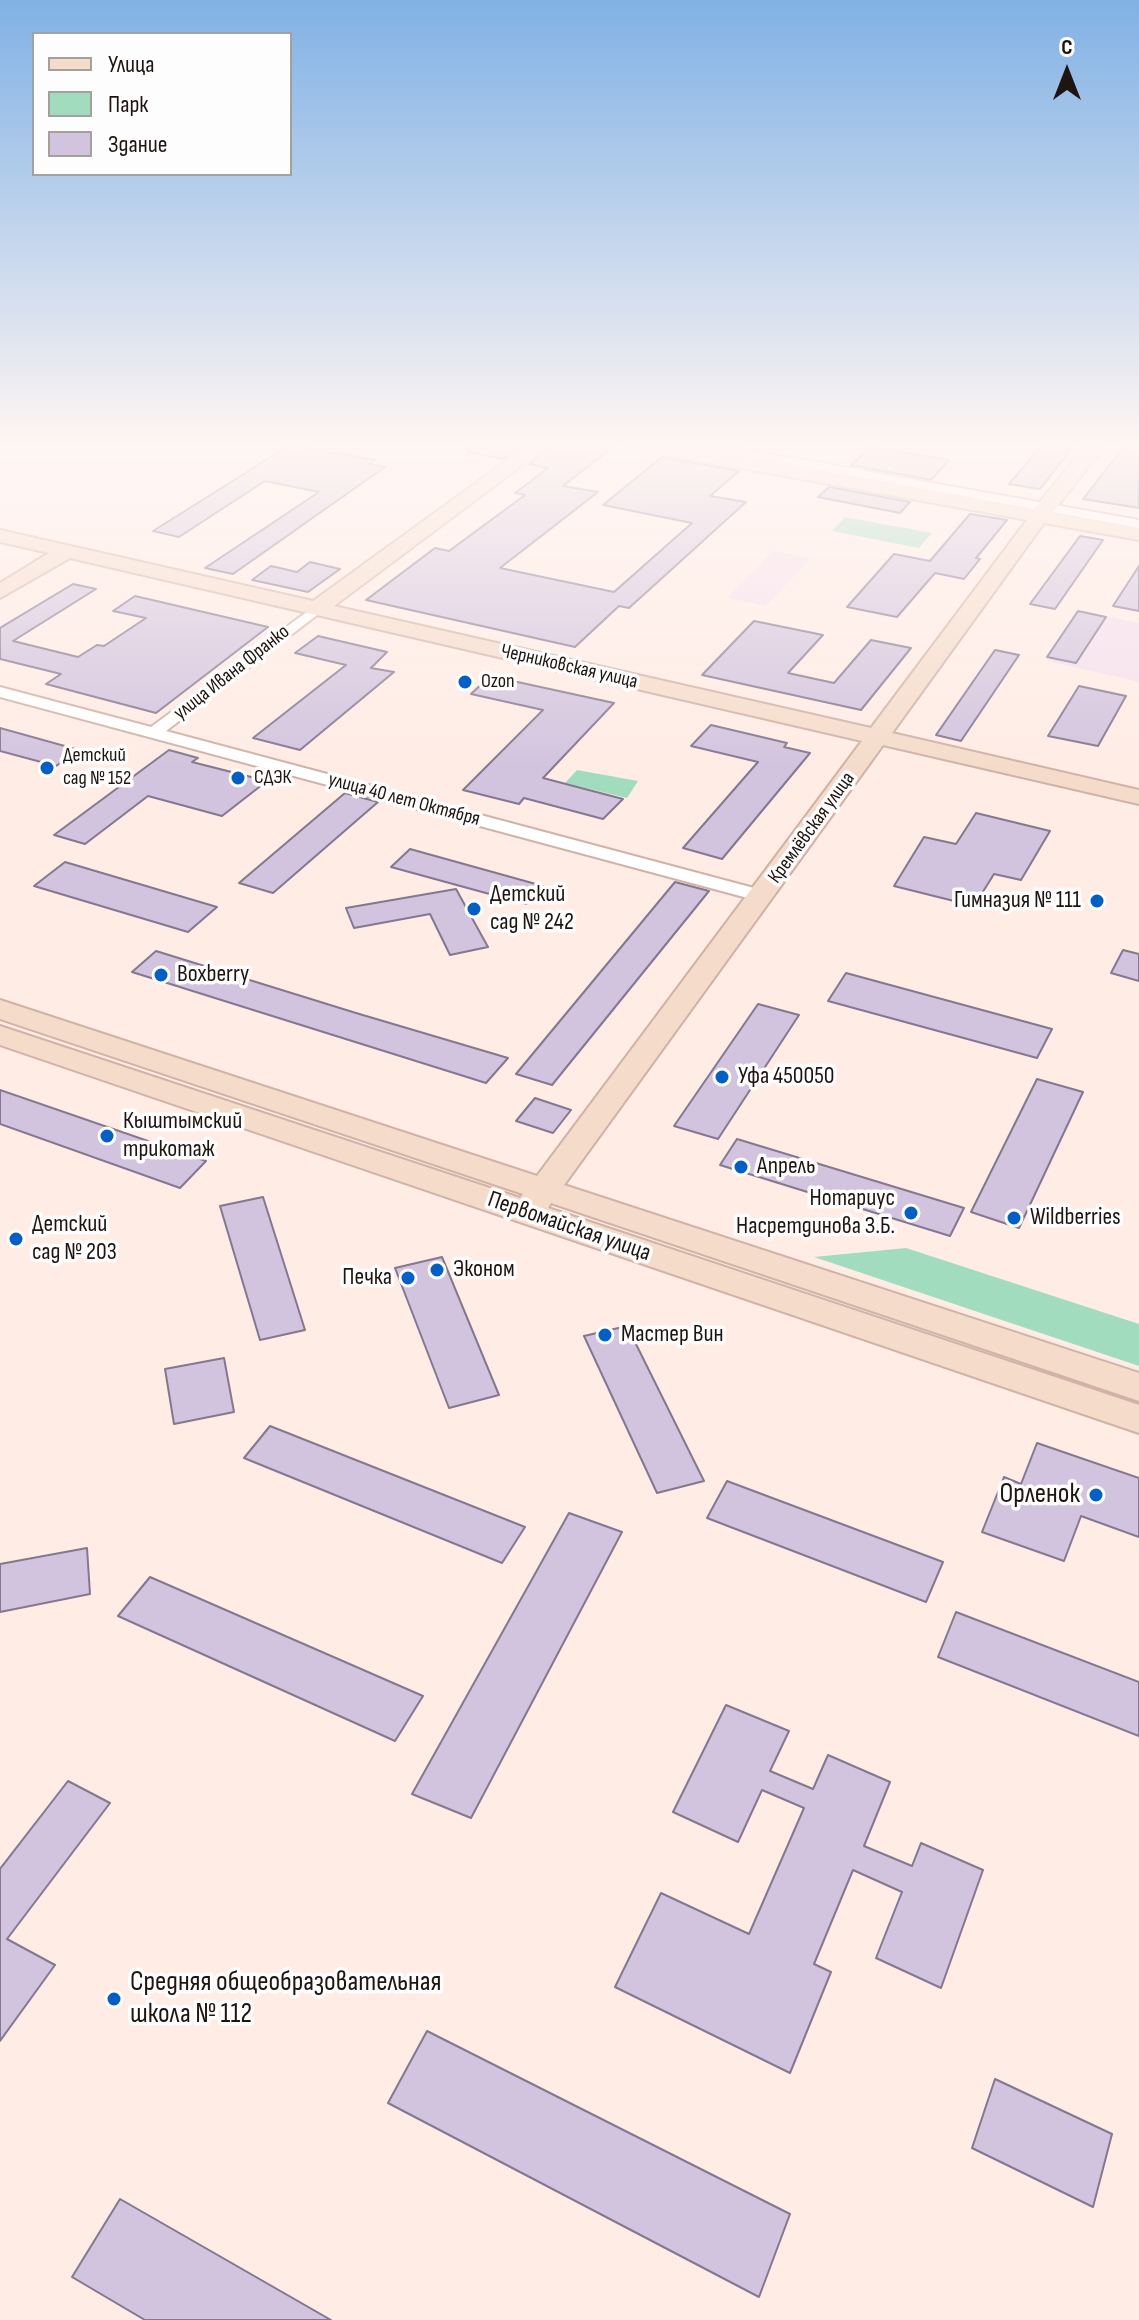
<!DOCTYPE html>
<meta charset="utf-8">
<style>
body{margin:0}
#map{position:relative;width:1139px;height:2320px;overflow:hidden;background:#ffece5;font-family:"Sofia Sans Condensed",sans-serif}
canvas{display:block}
.legend{position:absolute;left:32px;top:32px;width:260px;height:144px;box-sizing:border-box;background:#fdfdfd;border:2px solid #a4a09e;margin:0;padding:10px 14px;list-style:none;font-size:24px;color:#1e1410}
.legend li{display:flex;align-items:center;gap:16px;height:40px}
.legend b{width:40px;border:2px solid #a4a09e}
.north{position:absolute;left:1027px;top:32px;width:80px;height:80px;-webkit-text-stroke:6px #fdfdfd;paint-order:stroke;rotate:0deg;font-size:22px;font-weight:700;line-height:32px;text-align:center;color:#1e1410}
.north::after{content:'';display:block;margin:auto;width:28px;height:36px;background:#1e1410;clip-path:polygon(50% 0,100% 100%,50% 72%,0 100%)}
</style>
<div id="map">
<canvas width="1139" height="2320"></canvas>
<ul class="legend">
<li><b style="height:10px;background:#f5dcca"></b>Улица</li>
<li><b style="height:22px;background:#a2dcbf"></b>Парк</li>
<li><b style="height:22px;background:#d2c4de"></b>Здание</li>
</ul>
<div class="north">С</div>
</div>
<script>
const ctx = document.querySelector('canvas').getContext('2d');
ctx.lineJoin = 'round';
function paint(path, color) {
  ctx.fillStyle = color;
  ctx.fill(path, 'evenodd');
}
function strokePath(path, color, width, dash) {
  ctx.strokeStyle = color;
  ctx.lineWidth = width;
  ctx.lineCap = dash ? 'butt' : 'round';
  ctx.setLineDash(dash || []);
  ctx.stroke(path);
}
function write(font, color, halo, rows, align = 'center') {
  ctx.font = font + ' "Sofia Sans Condensed",sans-serif';
  ctx.lineWidth = 7;
  ctx.setLineDash([]);
  ctx.textBaseline = 'middle';
  ctx.strokeStyle = halo;
  ctx.fillStyle = color;
  for (const [text, x, y, turn = 0] of rows) {
    ctx.save();
    ctx.translate(x, y);
    ctx.rotate((+turn || 0) * Math.PI / 180);
    ctx.textAlign = isNaN(turn) ? turn : align;
    if (halo) ctx.strokeText(text, 0, 0);
    ctx.fillText(text, 0, 0);
    ctx.restore();
  }
}
const industrial = new Path2D(`
 M 773,551 L 811,558 L 766,606 L 727,598 Z
 M 1081,611 L 1139,623 L 1139,682 L 1048,661 Z`);
const green = new Path2D(`
 M 845,517 L 932,533 L 919,548 L 832,531 Z
 M 577,770 L 638,781 L 627,798 L 565,783 Z
 M 906,1248 L 1139,1324 L 1139,1366 L 814,1257 Z`);
const building = new Path2D(`
 M 469,443 L 526,443 L 504,459 L 468,452 Z
 M 555,443 L 618,443 L 563,486 L 598,492 L 500,568 L 614,592 L 692,523 L 603,505 L 662,457 L 739,471 L 710,496 L 746,502 L 629,608 L 619,606 L 575,647 L 366,600 L 435,548 L 449,551 L 525,495 L 515,493 L 548,468 L 529,464 Z
 M 1044,443 L 1076,443 L 1040,489 L 1009,484 Z
 M 1127,443 L 1139,443 L 1139,508 L 1083,499 Z
 M 290,445 L 375,460 L 369,464 L 385,467 L 233,574 L 205,568 L 319,492 L 265,481 L 179,537 L 153,531 Z
 M 870,447 L 877,448 L 949,460 L 931,480 L 851,465 Z
 M 829,487 L 910,502 L 900,513 L 818,497 Z
 M 970,514 L 1007,520 L 976,558 L 980,559 L 964,579 L 935,573 L 897,617 L 847,607 L 894,554 L 930,561 Z
 M 1080,536 L 1103,540 L 1055,609 L 1030,604 Z
 M 310,562 L 340,569 L 308,592 L 252,580 L 271,566 L 297,572 Z
 M 1139,566 L 1139,611 L 1113,606 Z
 M 73,584 L 96,589 L 13,641 L 78,657 L 97,645 L 104,646 L 146,618 L 113,611 L 135,596 L 268,627 L 156,713 L 46,684 L 61,674 L 0,659 L 0,628 Z
 M 1078,611 L 1106,617 L 1076,663 L 1047,657 Z
 M 754,621 L 823,635 L 788,673 L 834,683 L 871,640 L 911,648 L 861,710 L 702,675 Z
 M 318,636 L 387,652 L 371,668 L 394,672 L 300,750 L 253,738 L 346,665 L 295,653 Z
 M 995,650 L 1019,655 L 961,741 L 936,735 Z
 M 490,676 L 614,703 L 543,778 L 623,799 L 603,819 L 524,798 L 519,804 L 463,790 L 543,710 L 471,694 Z
 M 1079,686 L 1126,696 L 1098,746 L 1048,736 Z
 M 711,725 L 787,743 L 784,747 L 810,753 L 722,859 L 683,848 L 758,762 L 691,746 Z
 M 0,728 L 79,750 L 56,766 L 0,751 Z
 M 169,750 L 198,758 L 192,762 L 267,781 L 222,816 L 148,796 L 85,844 L 54,835 Z
 M 345,793 L 378,802 L 273,893 L 239,883 Z
 M 976,813 L 1050,831 L 1021,880 L 994,874 L 974,906 L 894,886 L 924,837 L 956,844 Z
 M 410,849 L 543,886 L 526,904 L 391,867 Z
 M 65,862 L 217,907 L 188,932 L 34,886 Z
 M 675,882 L 709,891 L 552,1085 L 516,1074 Z
 M 456,889 L 488,947 L 450,955 L 430,914 L 354,928 L 346,908 Z
 M 1123,950 L 1139,954 L 1139,981 L 1111,973 Z
 M 156,951 L 356,1013 L 508,1058 L 486,1083 L 132,972 Z
 M 846,973 L 1052,1029 L 1037,1058 L 828,1001 Z
 M 758,1004 L 799,1015 L 718,1139 L 674,1126 Z
 M 1037,1079 L 1083,1092 L 1019,1228 L 971,1212 Z
 M 0,1090 L 206,1161 L 180,1188 L 0,1124 Z
 M 535,1098 L 571,1110 L 553,1133 L 516,1121 Z
 M 737,1139 L 964,1208 L 950,1236 L 720,1165 Z
 M 263,1197 L 305,1330 L 260,1340 L 220,1206 Z
 M 442,1257 L 499,1395 L 449,1408 L 395,1268 Z
 M 627,1326 L 704,1481 L 657,1493 L 584,1336 Z
 M 224,1358 L 234,1412 L 174,1424 L 165,1369 Z
 M 270,1426 L 525,1527 L 502,1563 L 244,1458 Z
 M 1037,1443 L 1139,1478 L 1139,1537 L 1081,1516 L 1064,1561 L 982,1532 L 1004,1477 L 1021,1484 Z
 M 727,1481 L 943,1562 L 926,1602 L 707,1518 Z
 M 569,1513 L 622,1532 L 471,1818 L 412,1794 Z
 M 87,1548 L 90,1594 L 0,1612 L 0,1564 Z
 M 150,1577 L 423,1696 L 395,1741 L 118,1616 Z
 M 956,1612 L 1139,1682 L 1139,1736 L 938,1657 Z
 M 726,1705 L 789,1731 L 770,1771 L 813,1789 L 828,1755 L 890,1782 L 864,1846 L 912,1866 L 921,1843 L 983,1870 L 941,1988 L 876,1958 L 902,1892 L 853,1870 L 814,1964 L 831,1972 L 790,2073 L 615,1987 L 661,1893 L 749,1934 L 804,1808 L 762,1790 L 738,1842 L 673,1812 Z
 M 68,1781 L 110,1803 L 7,1939 L 55,1965 L 0,2041 L 0,1869 Z
 M 427,2031 L 790,2214 L 759,2297 L 388,2103 Z
 M 995,2079 L 1112,2134 L 1093,2207 L 972,2148 Z
 M 120,2199 L 331,2320 L 145,2320 L 72,2277 Z`);
const street = new Path2D(`
 M 682,443 L 710,443 L 1139,520 L 1139,528 L 688,447 Z
 M 316,605 L 321,606 L 321,612 L 166,731 L 769,892 L 771,896 L 762,902 L 755,900 L 0,697 L 0,687 L 151,727 Z`);
const secondary = new Path2D(`
 M 531,443 L 552,443 L 334,606 L 871,728 L 1027,520 L 631,448 L 622,443 L 662,443 L 1034,509 L 1088,443 L 1107,443 L 1052,513 L 1139,528 L 1139,540 L 1044,523 L 892,733 L 1139,790 L 1139,804 L 883,745 L 564,1185 L 1139,1373 L 1139,1401 L 551,1203 L 548,1208 L 1139,1405 L 1139,1433 L 0,1045 L 0,1026 L 520,1198 L 523,1194 L 0,1019 L 0,1000 L 537,1176 L 862,741 L 70,558 L 0,598 L 0,583 L 49,553 L 0,542 L 0,530 L 313,601 Z`);
const markers = [
 [465,682,8,"#015fc8"],
 [47,768,8,"#015fc8"],
 [238,778,8,"#015fc8"],
 [1097,901,8,"#015fc8"],
 [474,909,8,"#015fc8"],
 [161,975,8,"#015fc8"],
 [722,1077,8,"#015fc8"],
 [107,1136,8,"#015fc8"],
 [741,1167,8,"#015fc8"],
 [911,1213,8,"#015fc8"],
 [1014,1218,8,"#015fc8"],
 [16,1239,8,"#015fc8"],
 [437,1270,8,"#015fc8"],
 [408,1278,8,"#015fc8"],
 [605,1335,8,"#015fc8"],
 [1096,1495,8,"#015fc8"],
 [114,1999,8,"#015fc8"]
];
const farStreetnames = [
 ["Черниковская улица",569,667,13],
 ["улица Ивана Франко",232,673,-38],
 ["улица 40 лет Октября",404,800,15],
 ["Кремлёвская улица",812,828,-54]
];
const farPoinames = [
 ["Ozon",481,682],
 ["Детский",63,756],
 ["сад № 152",63,779],
 ["СДЭК",254,778]
];
const poiNames = [
 ["Детский",490,895],
 ["сад № 242",490,923],
 ["Гимназия № 111",1081,901,"right"],
 ["Boxberry",177,975],
 ["Уфа 450050",738,1077],
 ["Кыштымский",123,1122],
 ["трикотаж",123,1150],
 ["Апрель",757,1167],
 ["Нотариус",895,1199,"right"],
 ["Насретдинова З.Б.",895,1227,"right"],
 ["Wildberries",1030,1218],
 ["Детский",32,1225],
 ["сад № 203",32,1253],
 ["Эконом",453,1270],
 ["Печка",392,1278,"right"],
 ["Мастер Вин",621,1335]
];
const streetNames = [
 ["Первомайская улица",569,1227,19]
];
const nearPoinames = [
 ["Орленок",1080,1495],
 ["Средняя общеобразовательная",130,1983,"left"],
 ["школа № 112",130,2015,"left"]
];
paint(industrial, '#f5dfed');
paint(green, '#a2dcbf');
paint(building, '#d2c4de');
strokePath(building, '#84778f', 2);
strokePath(street, '#d0b2a7', 4);
strokePath(secondary, '#d0b2a7', 4);
paint(street, '#fff');
paint(secondary, '#f5dcca');
const sky = ctx.createLinearGradient(0, 0, 0, 768);
sky.addColorStop(0, '#80b1e5');
sky.addColorStop(0.58, '#fff6f3');
sky.addColorStop(1, '#fff6f300');
ctx.fillStyle = sky;
ctx.fillRect(0, 0, 1139, 768);
for (const [x, y, r, color] of markers) {
  const dot = new Path2D();
  dot.arc(x, y, r, 0, 2 * Math.PI);
  ctx.fillStyle = color;
  ctx.fill(dot);
  strokePath(dot, '#fdfdfd', 3);
}
write('20px', '#1e1410', '#fdfdfd', farStreetnames);
write('20px', '#1e1410', '#fdfdfd', farPoinames, 'left');
write('24px', '#1e1410', '#fdfdfd', poiNames, 'left');
write('24px', '#1e1410', '#fdfdfd', streetNames);
write('28px', '#1e1410', '#fdfdfd', nearPoinames, 'right');
</script>
